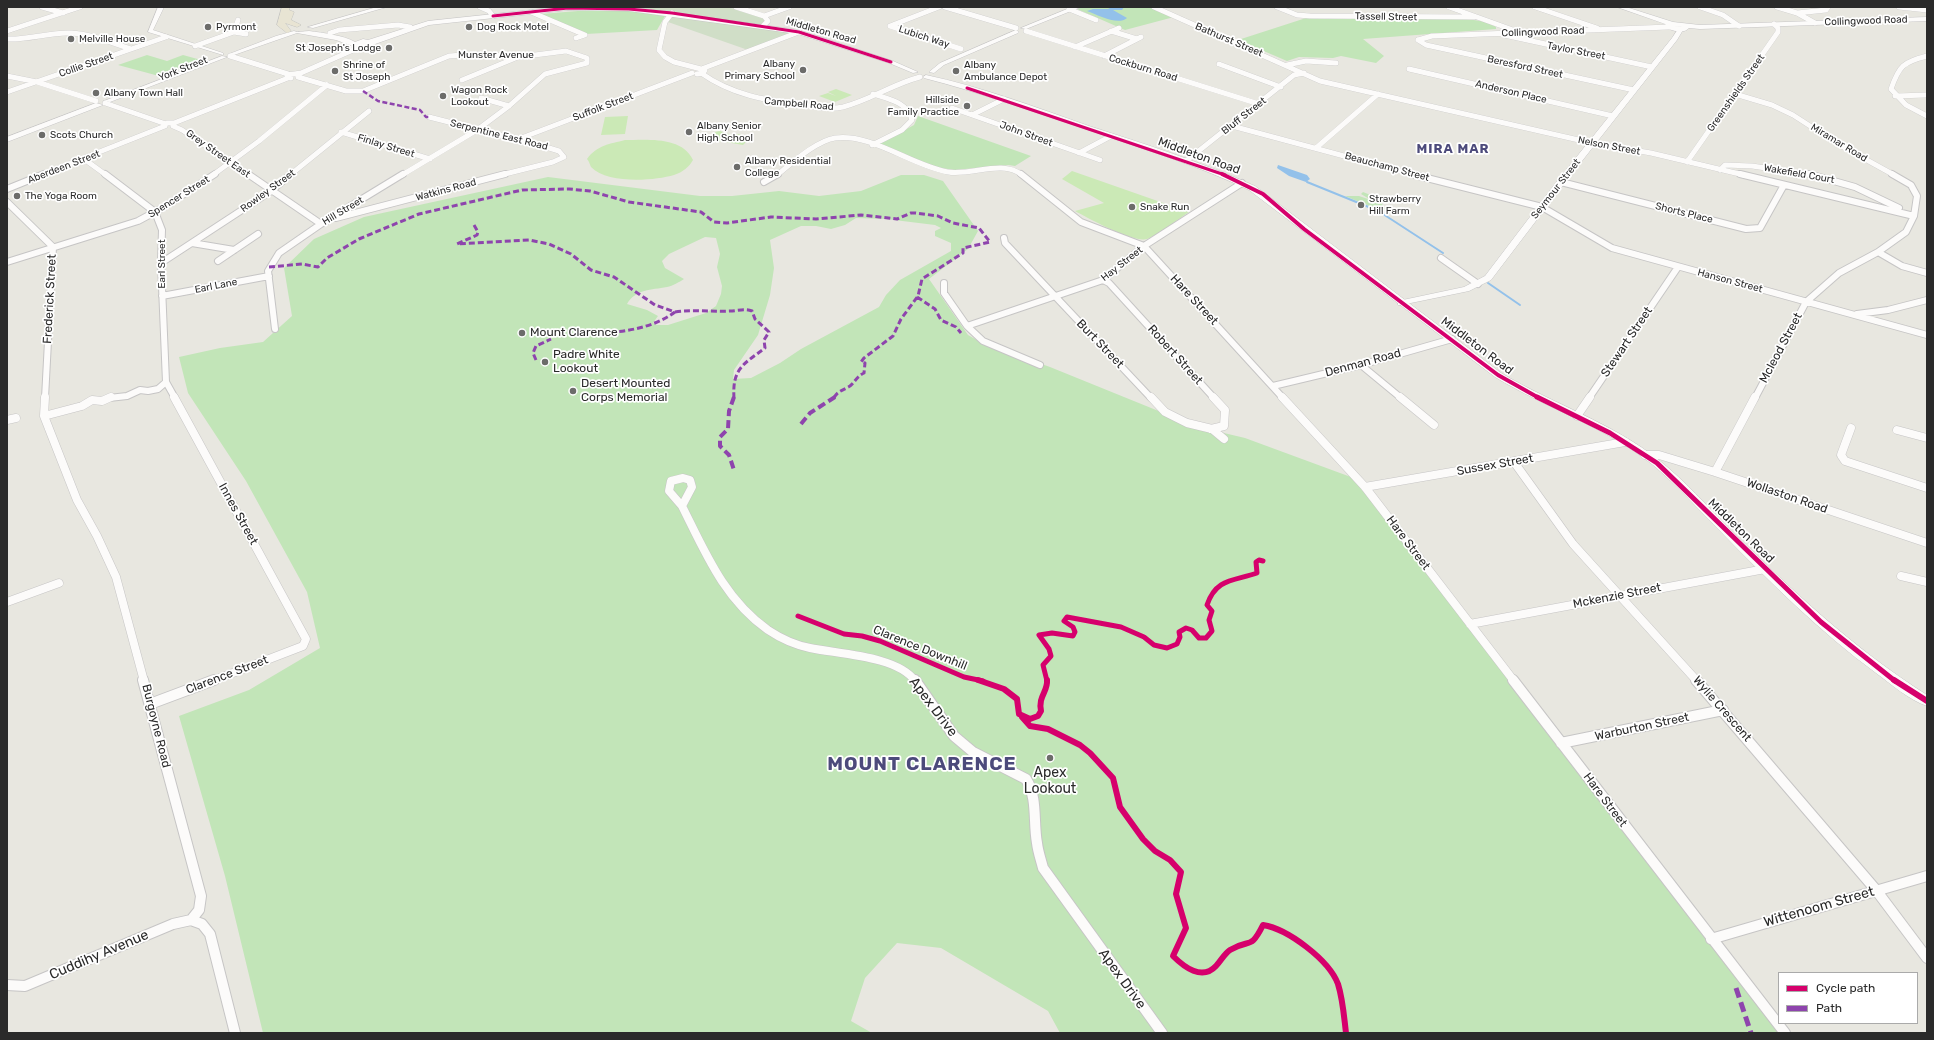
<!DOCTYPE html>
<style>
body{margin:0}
#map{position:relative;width:1934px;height:1040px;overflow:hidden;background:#e8e7e0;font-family:Rubik,sans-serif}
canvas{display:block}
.frame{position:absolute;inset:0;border:8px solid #2a2a2a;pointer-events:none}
.legend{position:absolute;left:1778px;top:972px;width:140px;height:52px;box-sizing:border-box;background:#fff;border:1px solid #aaa;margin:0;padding:5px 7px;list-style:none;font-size:12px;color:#2a2a2a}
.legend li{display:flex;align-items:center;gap:8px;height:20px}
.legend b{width:20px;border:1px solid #aaa}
</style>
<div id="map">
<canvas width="1934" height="1040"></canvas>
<div class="frame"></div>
<ul class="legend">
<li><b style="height:5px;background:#d6006c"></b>Cycle path</li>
<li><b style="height:5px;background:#8e44ad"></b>Path</li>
</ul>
</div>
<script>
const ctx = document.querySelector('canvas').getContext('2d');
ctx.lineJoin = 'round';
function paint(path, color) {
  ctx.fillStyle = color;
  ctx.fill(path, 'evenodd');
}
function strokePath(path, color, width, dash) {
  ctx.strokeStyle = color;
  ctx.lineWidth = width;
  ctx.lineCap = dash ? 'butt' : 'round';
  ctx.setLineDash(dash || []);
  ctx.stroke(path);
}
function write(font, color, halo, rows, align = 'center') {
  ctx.font = font + ' Rubik,sans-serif';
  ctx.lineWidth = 3.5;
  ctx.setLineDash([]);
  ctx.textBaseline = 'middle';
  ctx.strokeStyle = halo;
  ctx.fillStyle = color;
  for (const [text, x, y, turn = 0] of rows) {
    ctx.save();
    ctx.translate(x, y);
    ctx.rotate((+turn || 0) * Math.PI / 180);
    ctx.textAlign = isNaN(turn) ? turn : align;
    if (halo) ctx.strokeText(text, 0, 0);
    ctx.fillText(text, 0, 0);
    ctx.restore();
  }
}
const green = new Path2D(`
 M 1083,7 L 1150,7 L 1174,17 L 1125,30 L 1077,9 Z
 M 621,10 L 665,16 L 657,30 L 586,34 L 541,14 L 578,11 Z
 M 1306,18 L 1467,19 L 1487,22 L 1496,27 L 1496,29 L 1363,39 L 1384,56 L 1376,63 L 1341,56 L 1333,58 L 1299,57 L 1287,61 L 1238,40 Z
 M 147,55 L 167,61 L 183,55 L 201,60 L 159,76 L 118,65 Z
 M 918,116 L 1031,156 L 1015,166 L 1009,165 L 954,170 L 935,167 L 877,145 L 914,125 Z
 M 901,175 L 924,175 L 943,181 L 978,231 L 968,249 L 929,279 L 968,335 L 982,343 L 1050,367 L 1161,412 L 1186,424 L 1245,438 L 1359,480 L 1786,1033 L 1060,1033 L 1048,1011 L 941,948 L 897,943 L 865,978 L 851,1021 L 872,1033 L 263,1033 L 225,876 L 179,716 L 249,690 L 320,648 L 307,592 L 246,481 L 188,393 L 179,357 L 220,348 L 263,342 L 292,316 L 284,268 L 314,239 L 364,217 L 548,177 L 700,196 L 732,196 L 779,191 L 819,196 L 861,191 ZM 856,218 L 886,219 L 935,225 L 941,228 L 935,231 L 935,236 L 951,243 L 951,251 L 900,280 L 886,295 L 879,307 L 801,349 L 780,363 L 751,378 L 733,379 L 734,370 L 758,335 L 770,295 L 774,268 L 770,240 L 801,226 L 816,226 L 831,229 L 845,225 ZM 705,237 L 716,238 L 720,254 L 717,267 L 722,286 L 721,294 L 716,306 L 706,313 L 668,325 L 657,325 L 653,323 L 658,316 L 647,310 L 627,304 C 636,289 651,290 667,287 C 673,286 679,282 684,279 L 665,268 L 662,261 L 669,254 Z
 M 1363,192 L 1383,200 L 1382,204 L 1385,209 L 1379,210 L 1345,196 L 1359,196 L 1371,200 L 1361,194 Z`);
const cemetery = new Path2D(`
 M 633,7 C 665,7 742,0 766,20 L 759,26 L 791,33 L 748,50 L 668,22 L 674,13 Z`);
const pitch = new Path2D(`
 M 836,89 L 852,95 L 835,102 L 819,96 L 828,93 L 836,96 L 828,92 Z
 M 628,116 L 625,134 L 601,135 L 605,117 Z
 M 720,131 L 732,135 L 725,142 L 707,140 L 715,132 Z
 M 738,134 L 751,137 L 743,145 L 726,142 L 734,135 Z
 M 625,140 C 647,140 682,136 693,160 C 689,167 683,172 674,175 C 654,181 607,184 591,167 C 590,165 589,161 587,159 C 597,145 610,144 625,140 Z
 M 1072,171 L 1189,212 C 1180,218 1155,237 1147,239 C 1133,243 1088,218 1075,211 L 1104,203 L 1062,179 Z`);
const water = new Path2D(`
 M 1106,7 L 1124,7 L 1122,10 L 1113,10 L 1127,18 C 1118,26 1098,15 1087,11 L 1093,9 L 1110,9 Z
 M 1278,165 L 1307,175 L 1310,179 L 1306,182 L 1289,176 L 1277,168 Z`);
const stream = new Path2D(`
 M 1307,182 L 1376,210
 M 1383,214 L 1443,253
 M 1488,283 L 1520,305`);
const minorFar3 = new Path2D(`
 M 42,7 L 63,13
 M 480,7 L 489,11 L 493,16
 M 736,7 L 764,16 L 768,21 L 763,26
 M 939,7 L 890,26 L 961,49
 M 945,7 L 1016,28
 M 1154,7 L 1320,81 L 1592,143 L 1651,153 L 1744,175
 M 1277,7 L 1297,15 L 1310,16 L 1475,17
 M 1449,7 L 1513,30
 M 1535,7 L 1597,28
 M 1700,7 L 1723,15 L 1739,26
 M 1777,7 L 1797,13 L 1815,23
 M 1899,7 L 1927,10
 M 1069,9 L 1096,20
 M 531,12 L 585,35 L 576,38
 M 672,13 L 665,22 L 659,50 L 665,57 L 674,62 L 705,70 L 703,73 L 697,74
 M 1797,13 L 1826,10 L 1828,7
 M 764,16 L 789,7
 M 7,31 L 80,7
 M 1026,31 L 1259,104
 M 1111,31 L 1137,39
 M 234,32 L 246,34
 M 330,33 L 339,30 L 398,25 L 410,27
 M 1504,35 L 1652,67
 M 7,39 C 29,40 50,32 71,33 C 92,34 112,43 131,49
 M 1418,40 L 1432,36 L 1669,27
 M 1418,40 L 1426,45 L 1634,90
 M 195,46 L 234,32 L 238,20
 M 1075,47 L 1119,28
 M 230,56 L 288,74
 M 1104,56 L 1141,37
 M 1927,56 C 1903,62 1899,66 1891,89 L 1906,105 L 1927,116
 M 1219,64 L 1281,87
 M 1287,65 L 1306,61 L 1336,63
 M 704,68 L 799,32
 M 1409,69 L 1613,116
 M 701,73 C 732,95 765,100 801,105 C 815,107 830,110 843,107 C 870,100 893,84 920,77
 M 7,76 L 37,82 L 96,101
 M 298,77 L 346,91 L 363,91 L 449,56 L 476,54 L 519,57 L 566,51 L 587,58 L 587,63 L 545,74 L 509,106 L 477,130 L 402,175
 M 291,78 L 287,77 L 287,75 L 301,73 L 360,47
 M 462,80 L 518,57
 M 7,92 L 166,37
 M 1735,94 L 1772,105 L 1793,115 L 1838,144 L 1894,175
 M 1895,96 L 1927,95
 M 481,98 L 509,106
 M 105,103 L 166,124
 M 952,108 L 1100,160
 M 972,115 L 1004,99
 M 429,117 L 539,145 L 559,151 L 564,157 L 553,162 L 501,175
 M 167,123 L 174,123 L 288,78
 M 173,126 L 182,130 L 249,175
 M 1232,126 L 1415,175
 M 341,132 L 430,159
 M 516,140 L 692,73
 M 872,145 L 902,130 L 912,120 C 908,102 888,99 873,94
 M 1316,148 L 1378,94
 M 1079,153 L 1111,136
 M 84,159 L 106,175
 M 1186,161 L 1294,75 L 1304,73
 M 1687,162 L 1778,32 L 1778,28 L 1774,24
 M 1720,170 L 1725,165 L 1752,166 L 1814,175
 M 41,175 L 165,126
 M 213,175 L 259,141 L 327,85
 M 290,175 L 369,111
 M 777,175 C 792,163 816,141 835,138 C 872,133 912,166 948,172 C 972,176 1002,159 1022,175`);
const minorFar2 = new Path2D(`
 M 105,174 L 155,212 L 162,230 L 161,263 L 166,382 L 175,398
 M 248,174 L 321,224
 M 1021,174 L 1081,222 L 1144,246 L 1283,398
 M 1411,174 L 1542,207 L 1612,248 L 1927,335
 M 1740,174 L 1914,216
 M 1809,174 L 1855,187 L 1899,208
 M 1892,174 L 1911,185 L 1917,196 L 1914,216 L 1906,232 L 1878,252 L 1902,266 L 1927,273
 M 764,182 L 778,174
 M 1561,182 L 1746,229 L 1760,228 L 1784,185
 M 7,189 L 44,174
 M 7,202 L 53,247 L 45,398
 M 336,218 L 505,174
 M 1004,238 L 1005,243 L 1151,398
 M 192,243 L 234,250
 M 1441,258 L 1478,284
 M 218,261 L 258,234
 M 7,262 L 138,221 L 164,207 L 215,174
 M 161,263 L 271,191 L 291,174
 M 1103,280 L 1109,283 L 1214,398
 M 944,283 L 944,293 L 967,326 L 983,341 L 1040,365
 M 162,296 L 269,276
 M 1857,314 L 1888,310 L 1927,300
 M 967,326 L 1103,280 L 1144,246 L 1242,183
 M 275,329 L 268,271 L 279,253 L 321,224 L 403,174
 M 1361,365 L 1401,398
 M 1273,386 L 1361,365 L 1452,339
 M 109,398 L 127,396 L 140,390 L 148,391 L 158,389 L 166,382
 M 1589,398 L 1678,267
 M 1755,398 L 1806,302 L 1839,273 L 1878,252`);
const minorFar1 = new Path2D(`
 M 45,397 L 44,416 L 77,500 L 97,536 L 116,577 L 144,681
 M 174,397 L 306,639 L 303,646 L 212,681
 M 1151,397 L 1165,412 L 1187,423 L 1212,429 L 1224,439
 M 1282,397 L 1365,487 L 1514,681
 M 1400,397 L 1434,425
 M 44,416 L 82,406 L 92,400 L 102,401 L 111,397
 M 1577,416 L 1590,397
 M 7,420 L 16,418
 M 1851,428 L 1841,455 L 1845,461 L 1927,488
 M 1211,429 L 1224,426 L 1225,410 L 1213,397
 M 1897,430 L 1927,438
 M 1645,455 L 1659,455 L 1715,472 L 1927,543
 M 1514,462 L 1573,544 L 1697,681
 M 1715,472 L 1755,397
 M 683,478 L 690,480 L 692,487 L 682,506 L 669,491 L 671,481 Z
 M 1365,487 L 1625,442
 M 682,506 C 705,552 724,599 768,630 C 780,638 795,645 810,648 C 838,654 898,656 915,681
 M 1901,576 L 1927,582
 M 7,602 L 59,583
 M 1470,624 L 1765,569`);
const minor = new Path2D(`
 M 143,680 L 201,896 L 199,910 L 191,920
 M 915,680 L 954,736 L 973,752 L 1026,779 C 1038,798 1033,822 1037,843 C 1038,852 1041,860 1043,868 L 1162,1033
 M 1513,680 L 1785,1033
 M 1696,680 L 1876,890 L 1927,958
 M 150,704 L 214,680
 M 1561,743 L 1723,710
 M 191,920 L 202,924 L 210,934 L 235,1033
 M 1711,939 L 1927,876
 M 7,985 L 25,986 L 173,924 L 191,920`);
const tertiary = new Path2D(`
 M 158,7 L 164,7 L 153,30 L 223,53 L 223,55 L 148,32 Z
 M 1678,29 L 1683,30 L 1677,40 L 1564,184 L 1491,280 L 1469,291 L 1401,305 L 1398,305 L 1398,301 L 1464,287 L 1485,276 L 1558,180 L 1672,38 Z`);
const secondary = new Path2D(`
 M 377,7 L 387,7 L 313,28 L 308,27 Z
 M 560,7 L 629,7 L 799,30 L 893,61 L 918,72 L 913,73 L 889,63 L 798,34 L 629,11 L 568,10 L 429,25 L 361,49 L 336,40 L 297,33 L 234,55 L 229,54 L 276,36 L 294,31 C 298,33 303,31 309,31 C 323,33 343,35 355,42 L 363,39 L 368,40 L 428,21 Z
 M 1072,7 L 1081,7 L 1026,29 L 1021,28 Z
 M 1617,7 L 1626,7 L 1673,22 L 1700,25 L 1927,17 L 1927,21 L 1700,29 L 1689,28 C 1685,33 1676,32 1669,29 L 1665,24 ZM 1673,26 L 1681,27 L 1682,27 Z
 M 1016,30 L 1019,32 L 1018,33 L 944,65 L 934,73 L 929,72 L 940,63 Z
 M 222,56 L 227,57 L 110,102 L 104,101 Z
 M 926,75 C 982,87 1035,107 1089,126 C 1145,144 1201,162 1255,186 L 1501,373 C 1553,404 1613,423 1660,461 C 1685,481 1706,505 1729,528 C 1790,589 1854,649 1927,695 L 1927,706 C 1909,700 1891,684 1876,673 C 1820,632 1770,582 1722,533 C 1699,510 1678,486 1653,465 C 1606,427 1546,408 1495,377 L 1249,190 C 1199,166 1147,150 1095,132 C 1038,113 982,93 924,78 L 923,77 Z
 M 96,103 L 103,105 L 7,142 L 7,137 Z`);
const trunk = new Path2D(`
 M 282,7 L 290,7 L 289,10 L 294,12 L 291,20 L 301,25 L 297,27 L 285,23 L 291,31 L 287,33 L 277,25 Z`);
const quietFar3 = new Path2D(`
 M 363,91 L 378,101 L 420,110 L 426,117 L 429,117`);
const quietFar2 = new Path2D(`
 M 474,225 L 478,232 L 477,235 L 457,244 L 529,240 L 549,244 L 571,254 L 591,270 L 614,277 L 655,305 L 675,312 C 653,328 625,332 599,333
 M 269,267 L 302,264 L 318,267 L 327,258 L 359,239 L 419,214 L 522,190 L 569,189 L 590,191 L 629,202 L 701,212 L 714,222 L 727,223 L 771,217 L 816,219 L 861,215 L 897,219 L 911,213 L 916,213 L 938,216 L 953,223 L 979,228 L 990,242 L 963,248 L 963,253 L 922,279 L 918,296 L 901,319 L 893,336 L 864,358 L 861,362 L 865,363 L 864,373 C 856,377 856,381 850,386 C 844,390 837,391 834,398
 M 917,297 L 935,309 L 941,320 L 956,327 L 961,333
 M 675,312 C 694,309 711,312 730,311 C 737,311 745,308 752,311 L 755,319 L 769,332 L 764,340 L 765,348 C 744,364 732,368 734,398
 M 536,360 L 533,353 L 536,346 L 551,339`);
const quietFar1 = new Path2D(`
 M 734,397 L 729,411 L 728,429 L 720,437 L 720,446 L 729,455 L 734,470
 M 801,424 L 810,413 L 835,397`);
const quiet = new Path2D(`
 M 1736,988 L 1751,1033`);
const cyclewayFar3 = new Path2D(`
 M 493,16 L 568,8 L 629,9 L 672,13 L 799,32 L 891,62
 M 967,88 L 1225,175`);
const cyclewayFar2 = new Path2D(`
 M 1222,174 L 1263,194 L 1304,229 L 1498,375 L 1539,398`);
const cyclewayFar1 = new Path2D(`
 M 1537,397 L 1610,433 L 1657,463 L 1821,622 L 1895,681
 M 798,616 L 844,634 L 862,636 L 880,641 L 964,677 L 983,681
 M 1047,681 L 1043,665 L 1051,656 L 1049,649 L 1039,635 L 1052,633 L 1073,636 L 1075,632 L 1073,627 L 1064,621 L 1067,617 L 1121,627 L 1144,637 L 1154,645 L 1167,648 L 1177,644 L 1180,637 L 1179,632 L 1186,628 L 1192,630 L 1199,638 L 1206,638 L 1212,631 L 1209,620 L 1212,611 L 1207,605 C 1216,578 1234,581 1257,573 L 1256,562 L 1259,560 L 1263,561`);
const cycleway = new Path2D(`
 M 978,680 L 1004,689 L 1017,699 L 1019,714 L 1030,719 L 1038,716 L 1041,711 C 1038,696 1048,692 1047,680
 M 1894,680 L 1927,701
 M 1022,717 L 1030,726 L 1048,729 L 1080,745 L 1090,753 L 1113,778 L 1120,807 L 1143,839 L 1155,851 L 1170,860 L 1181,872 L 1176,894 L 1186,928 L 1173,956 C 1184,967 1202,981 1216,966 C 1221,961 1224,954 1230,950 C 1250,938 1250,951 1263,925 C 1288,929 1329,960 1338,984 C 1343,1000 1344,1017 1346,1033`);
const markers = [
 [208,27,4,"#6c6c6a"],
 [469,27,4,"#6c6c6a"],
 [71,39,4,"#6c6c6a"],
 [389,48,4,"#6c6c6a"],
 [803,70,4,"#6c6c6a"],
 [335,71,4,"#6c6c6a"],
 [956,71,4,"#6c6c6a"],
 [96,93,4,"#6c6c6a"],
 [443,96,4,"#6c6c6a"],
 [967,106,4,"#6c6c6a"],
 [689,132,4,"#6c6c6a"],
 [42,135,4,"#6c6c6a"],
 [737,167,4,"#6c6c6a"],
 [17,196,4,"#6c6c6a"],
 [1361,205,4,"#6c6c6a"],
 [1132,207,4,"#6c6c6a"],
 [522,333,4,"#6c6c6a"],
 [545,362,4,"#6c6c6a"],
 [573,391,4,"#6c6c6a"],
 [1050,758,4,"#6c6c6a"]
];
const farStreetnames = [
 ["Tassell Street",1386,17,1],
 ["Collingwood Road",1866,21,-2],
 ["Middleton Road",821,31,16],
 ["Collingwood Road",1543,32,-2],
 ["Lubich Way",924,37,18],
 ["Bathurst Street",1229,40,23],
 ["Taylor Street",1576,51,11],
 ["Munster Avenue",496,55],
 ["Collie Street",86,65,-19],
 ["Beresford Street",1525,67,12],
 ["Cockburn Road",1143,68,17],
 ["York Street",183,69,-21],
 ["Anderson Place",1511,92,13],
 ["Greenshields Street",1736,93,-55],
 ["Campbell Road",799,104,5],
 ["Suffolk Street",603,107,-21],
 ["Bluff Street",1244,116,-38],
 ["John Street",1026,134,20],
 ["Serpentine East Road",499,135,14],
 ["Miramar Road",1839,143,31],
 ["Finlay Street",386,146,17],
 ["Nelson Street",1609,146,11],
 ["Grey Street East",218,154,35],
 ["Aberdeen Street",64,167,-21],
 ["Beauchamp Street",1387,167,15],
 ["Wakefield Court",1799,174,10],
 ["Seymour Street",1556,189,-52],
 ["Watkins Road",446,190,-15],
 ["Rowley Street",268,191,-36],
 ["Spencer Street",179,197,-32],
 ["Hill Street",343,211,-31],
 ["Shorts Place",1684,213,14],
 ["Earl Street",162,264,-90],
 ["Hay Street",1122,264,-38],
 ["Hanson Street",1730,281,15],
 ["Earl Lane",216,286,-11]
];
const farPoinames = [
 ["Pyrmont",216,27],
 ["Dog Rock Motel",477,27],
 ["Melville House",79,39],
 ["St Joseph's Lodge",381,48,"right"],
 ["Albany",795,64,"right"],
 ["Primary School",795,76,"right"],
 ["Shrine of",343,65],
 ["St Joseph",343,77],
 ["Albany",964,65],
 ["Ambulance Depot",964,77],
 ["Wagon Rock",451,90],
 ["Lookout",451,102],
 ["Albany Town Hall",104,93],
 ["Hillside",959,100,"right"],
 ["Family Practice",959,112,"right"],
 ["Albany Senior",697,126],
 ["High School",697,138],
 ["Scots Church",50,135],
 ["Albany Residential",745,161],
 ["College",745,173],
 ["The Yoga Room",25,196],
 ["Strawberry",1369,199],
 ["Hill Farm",1369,211],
 ["Snake Run",1140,207]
];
const streetNames = [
 ["Middleton Road",1199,156,20],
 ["Frederick Street",50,299,-87],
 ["Hare Street",1194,300,47],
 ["Stewart Street",1627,342,-56],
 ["Burt Street",1100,344,46],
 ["Middleton Road",1477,346,37],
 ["Mcleod Street",1781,348,-62],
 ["Robert Street",1175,355,48],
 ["Denman Road",1363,363,-15],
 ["Sussex Street",1495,465,-10],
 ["Wollaston Road",1787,496,19],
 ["Innes Street",238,514,61],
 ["Middleton Road",1741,531,44],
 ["Hare Street",1408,543,53],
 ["Mckenzie Street",1617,596,-11],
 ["Clarence Downhill",920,648,22],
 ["Clarence Street",227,675,-21],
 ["Wylie Crescent",1722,709,49],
 ["Burgoyne Road",156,726,76],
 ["Warburton Street",1642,727,-12],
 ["Hare Street",1605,800,53]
];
const poiNames = [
 ["Mount Clarence",530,333],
 ["Padre White",553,355],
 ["Lookout",553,369],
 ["Desert Mounted",581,384],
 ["Corps Memorial",581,398]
];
const farDistrictnames = [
 ["MIRA MAR",1453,149]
];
const nearStreetnames = [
 ["Apex Drive",933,707,53],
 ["Wittenoom Street",1819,907,-16],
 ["Cuddihy Avenue",99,955,-23],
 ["Apex Drive",1122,979,54]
];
const nearPoinames = [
 ["Apex",1050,773],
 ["Lookout",1050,789]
];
const nearDistrictnames = [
 ["MOUNT CLARENCE",922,765]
];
paint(green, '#c2e5b8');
paint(cemetery, '#d0dec7');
paint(pitch, '#cbe9b6');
paint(water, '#93c1ea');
strokePath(stream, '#93c1ea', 2);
strokePath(minorFar3, '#c6c5c5', 5.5);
strokePath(minorFar2, '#c6c5c5', 8);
strokePath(minorFar1, '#c6c5c5', 9);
strokePath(minor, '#c6c5c5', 12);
strokePath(tertiary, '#c6c5c5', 1);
strokePath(secondary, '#c6c5c5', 1);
strokePath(trunk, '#c4c4c1', 1);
strokePath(minorFar3, '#fcfbfa', 5);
strokePath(minorFar2, '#fcfbfa', 6);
strokePath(minorFar1, '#fcfbfa', 8);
strokePath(minor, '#fcfbfa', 10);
paint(tertiary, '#fcfbfa');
paint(secondary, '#fcfbfa');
paint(trunk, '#e8e4d3');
strokePath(quietFar3, '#8e44ad', 2.5, [5, 2.5]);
strokePath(quietFar2, '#8e44ad', 3, [6, 3]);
strokePath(quietFar1, '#8e44ad', 4, [8, 4]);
strokePath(quiet, '#8e44ad', 5, [10, 5]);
strokePath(cyclewayFar3, '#d6006c', 3);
strokePath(cyclewayFar2, '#d6006c', 4);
strokePath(cyclewayFar1, '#d6006c', 5);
strokePath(cycleway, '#d6006c', 6);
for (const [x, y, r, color] of markers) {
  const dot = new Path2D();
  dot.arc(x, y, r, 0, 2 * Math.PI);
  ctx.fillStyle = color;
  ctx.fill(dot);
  strokePath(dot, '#fff', 1.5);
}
write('10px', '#2a2a2a', '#fff', farStreetnames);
write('10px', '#2a2a2a', '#fff', farPoinames, 'left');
write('12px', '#2a2a2a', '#fff', streetNames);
write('12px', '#2a2a2a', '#fff', poiNames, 'left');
ctx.letterSpacing = '1px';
write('bold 13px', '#4c4a7b', '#fff', farDistrictnames);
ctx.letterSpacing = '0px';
write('14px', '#2a2a2a', '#fff', nearStreetnames);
write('14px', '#2a2a2a', '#fff', nearPoinames);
ctx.letterSpacing = '1px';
write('bold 19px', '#4c4a7b', '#fff', nearDistrictnames);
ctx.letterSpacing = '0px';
</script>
